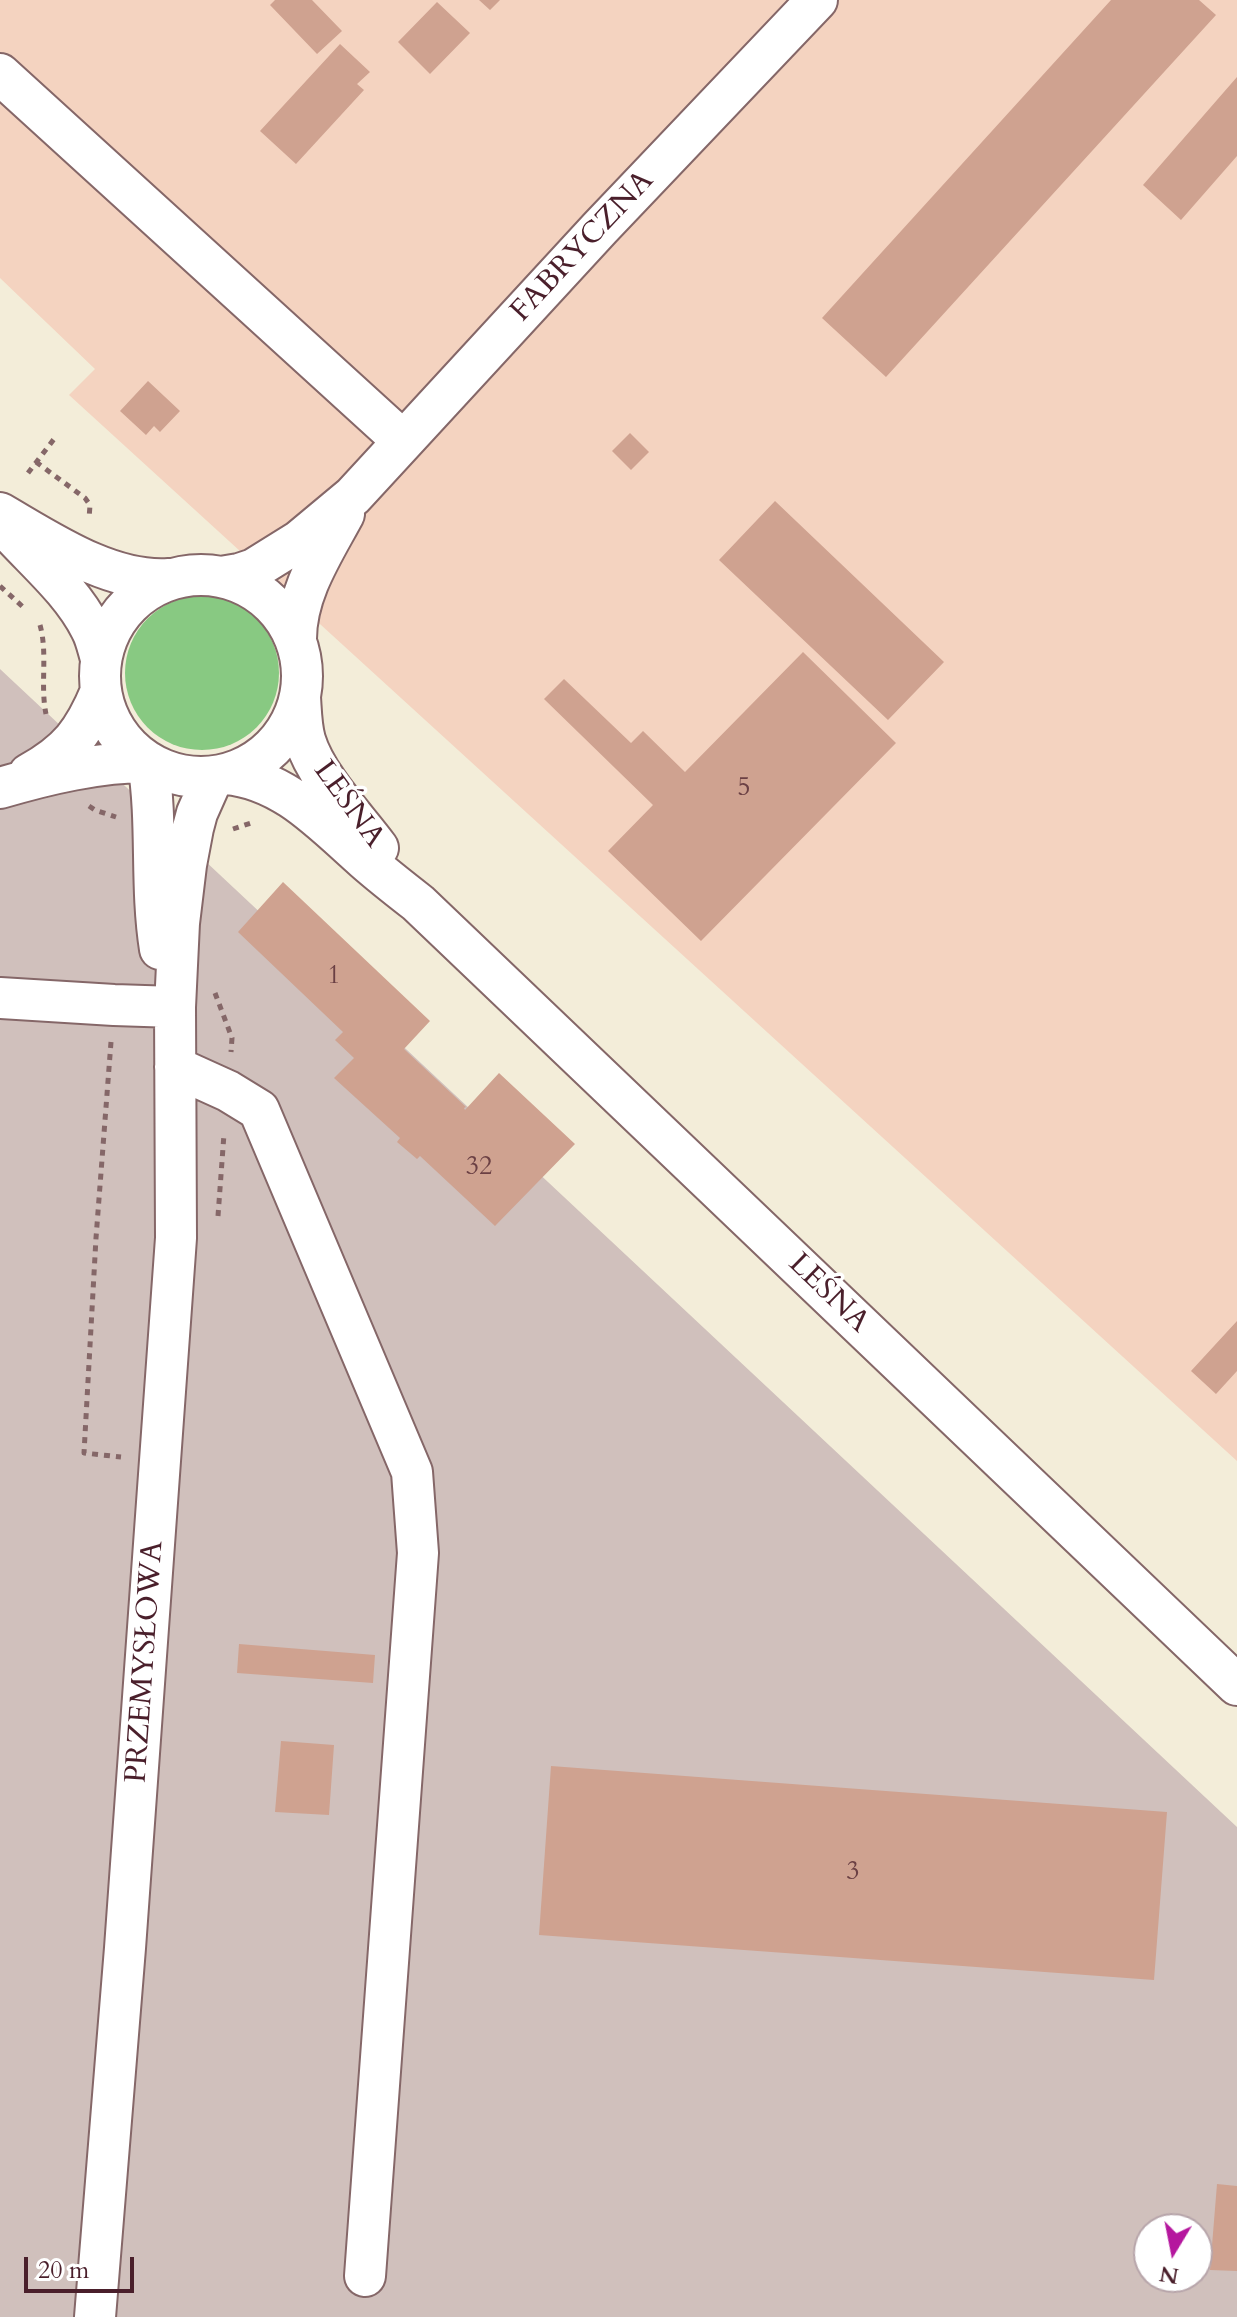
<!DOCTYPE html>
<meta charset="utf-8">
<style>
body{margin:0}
#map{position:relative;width:1237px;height:2317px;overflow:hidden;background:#f3edd9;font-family:Cardo,serif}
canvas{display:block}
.north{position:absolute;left:1133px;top:2213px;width:80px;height:80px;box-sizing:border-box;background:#fff;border:2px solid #b7a5aa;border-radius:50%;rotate:190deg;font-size:22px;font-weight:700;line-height:32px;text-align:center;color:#4a1f2b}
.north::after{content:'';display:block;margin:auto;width:28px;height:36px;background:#b5179e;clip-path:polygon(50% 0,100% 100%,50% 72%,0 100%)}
.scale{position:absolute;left:24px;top:2257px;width:110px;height:36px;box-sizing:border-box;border:4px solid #4a1f2b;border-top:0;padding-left:10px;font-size:24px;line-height:28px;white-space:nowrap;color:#4a1f2b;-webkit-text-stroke:6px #fff;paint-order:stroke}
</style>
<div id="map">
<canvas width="1237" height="2317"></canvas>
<div class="north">N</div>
<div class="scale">20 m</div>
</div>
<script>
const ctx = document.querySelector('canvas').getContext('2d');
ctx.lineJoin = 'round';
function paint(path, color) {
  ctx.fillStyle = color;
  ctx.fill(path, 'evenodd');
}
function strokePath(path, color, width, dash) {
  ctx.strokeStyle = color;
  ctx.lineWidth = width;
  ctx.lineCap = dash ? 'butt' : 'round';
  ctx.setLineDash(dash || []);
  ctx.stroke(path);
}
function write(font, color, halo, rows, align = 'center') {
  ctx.font = font + ' Cardo,serif';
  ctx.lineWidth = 7;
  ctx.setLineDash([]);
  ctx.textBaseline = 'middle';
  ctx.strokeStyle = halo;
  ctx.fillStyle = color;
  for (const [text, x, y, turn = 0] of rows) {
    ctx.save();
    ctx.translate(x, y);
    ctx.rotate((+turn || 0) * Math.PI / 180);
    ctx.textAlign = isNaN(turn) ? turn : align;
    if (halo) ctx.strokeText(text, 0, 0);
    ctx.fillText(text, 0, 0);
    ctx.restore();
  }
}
const built = new Path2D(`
 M 0,0 L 1237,0 L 1237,1461 L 69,395 L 95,369 L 0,278 Z`);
const industrial = new Path2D(`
 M 0,669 L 1237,1827 L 1237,2317 L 0,2317 ZM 1149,2229 L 1197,2229 L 1197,2277 L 1149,2277 Z`);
const green = new Path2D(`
 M125 673a77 77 0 1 1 154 0a77 77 0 1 1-154 0Z`);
const building = new Path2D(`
 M 275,0 L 312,0 L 342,31 L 317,54 L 270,5 Z
 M 479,0 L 500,0 L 490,10 Z
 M 1111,0 L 1199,0 L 1216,15 L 886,377 L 822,318 Z
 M 437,2 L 470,33 L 430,74 L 398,42 Z
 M 340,44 L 370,72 L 357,84 L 364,90 L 296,164 L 260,131 Z
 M 1237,77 L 1237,156 L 1181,220 L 1143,185 Z
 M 148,381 L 180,411 L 160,432 L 154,426 L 146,435 L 120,411 Z
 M 630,433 L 649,452 L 631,470 L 612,451 Z
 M 775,501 L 944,662 L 888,720 L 719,560 Z
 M 803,652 L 896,743 L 701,941 L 608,851 L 653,805 L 544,699 L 564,679 L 631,743 L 643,731 L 685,772 Z
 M 283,882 L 430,1021 L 404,1049 L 466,1107 L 464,1108 L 465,1110 L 499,1073 L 575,1144 L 495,1226 L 420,1156 L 417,1159 L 397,1142 L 400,1138 L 334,1078 L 354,1058 L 335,1040 L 343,1032 L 238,932 Z
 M 1237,1321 L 1237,1371 L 1216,1394 L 1191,1371 Z
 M 239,1644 L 375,1655 L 373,1683 L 237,1673 Z
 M 281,1741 L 334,1745 L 329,1815 L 275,1812 Z
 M 551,1766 L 1167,1812 L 1154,1980 L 539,1935 Z
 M 1217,2184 L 1237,2186 L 1237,2271 L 1210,2270 Z`);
const path = new Path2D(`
 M 36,462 L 85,498 L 90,505 L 89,519
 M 28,473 L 54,439
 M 0,586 L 23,607
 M 40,625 C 48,654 40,685 46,714
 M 89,806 L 95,810 L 116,817
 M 233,829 L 254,822
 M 215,993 L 232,1038 L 231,1052
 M 111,1042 L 96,1238 L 84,1453 L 121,1457
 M 218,1216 L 224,1134`);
const minor = new Path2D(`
 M 0,74 L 403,441
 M 0,513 C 50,542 110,583 169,579
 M 8,530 C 36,561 72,591 91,629 C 96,638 98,649 101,659
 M100 676a101 101 0 1 1 202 0a101 101 0 1 1-202 0Z
 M 221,577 L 239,574 L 254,569 L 299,541 L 353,496 L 600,228 L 817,0
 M 296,639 C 296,593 323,553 344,514
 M 300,697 C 301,711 301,726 305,740 C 316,777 355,817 378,848
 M 29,774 C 69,752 84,732 101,691
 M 226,774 C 284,779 323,823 365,860 C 382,875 400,889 418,903 L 1237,1685
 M 0,788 C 48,774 98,762 148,762 C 158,824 150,886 160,949
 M 0,998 L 114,1005 L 175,1007
 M 175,1067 L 228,1091 L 259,1110 L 412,1472 L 418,1553 L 365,2276
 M 95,2317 L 125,1948 L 176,1238 L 175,1007 L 179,923 L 186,865 L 193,828 L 197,813 L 213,777`);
const numberNames = [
 ["5",744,789],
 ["1",334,977],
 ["32",479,1168],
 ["3",853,1873]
];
const streetNames = [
 ["FABRYCZNA",583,247,-47],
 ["LEŚNA",348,805,54],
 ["LEŚNA",828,1294,44],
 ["PRZEMYSŁOWA",146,1662,-86]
];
paint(built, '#f4d3c0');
paint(industrial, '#d0c0bc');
paint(green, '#88c982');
paint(building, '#cfa290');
strokePath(minor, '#856768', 44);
strokePath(path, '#856768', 5, [6, 6]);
strokePath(minor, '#fff', 40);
write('26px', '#6b4044', null, numberNames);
write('30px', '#4a1f2b', '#fff', streetNames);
</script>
